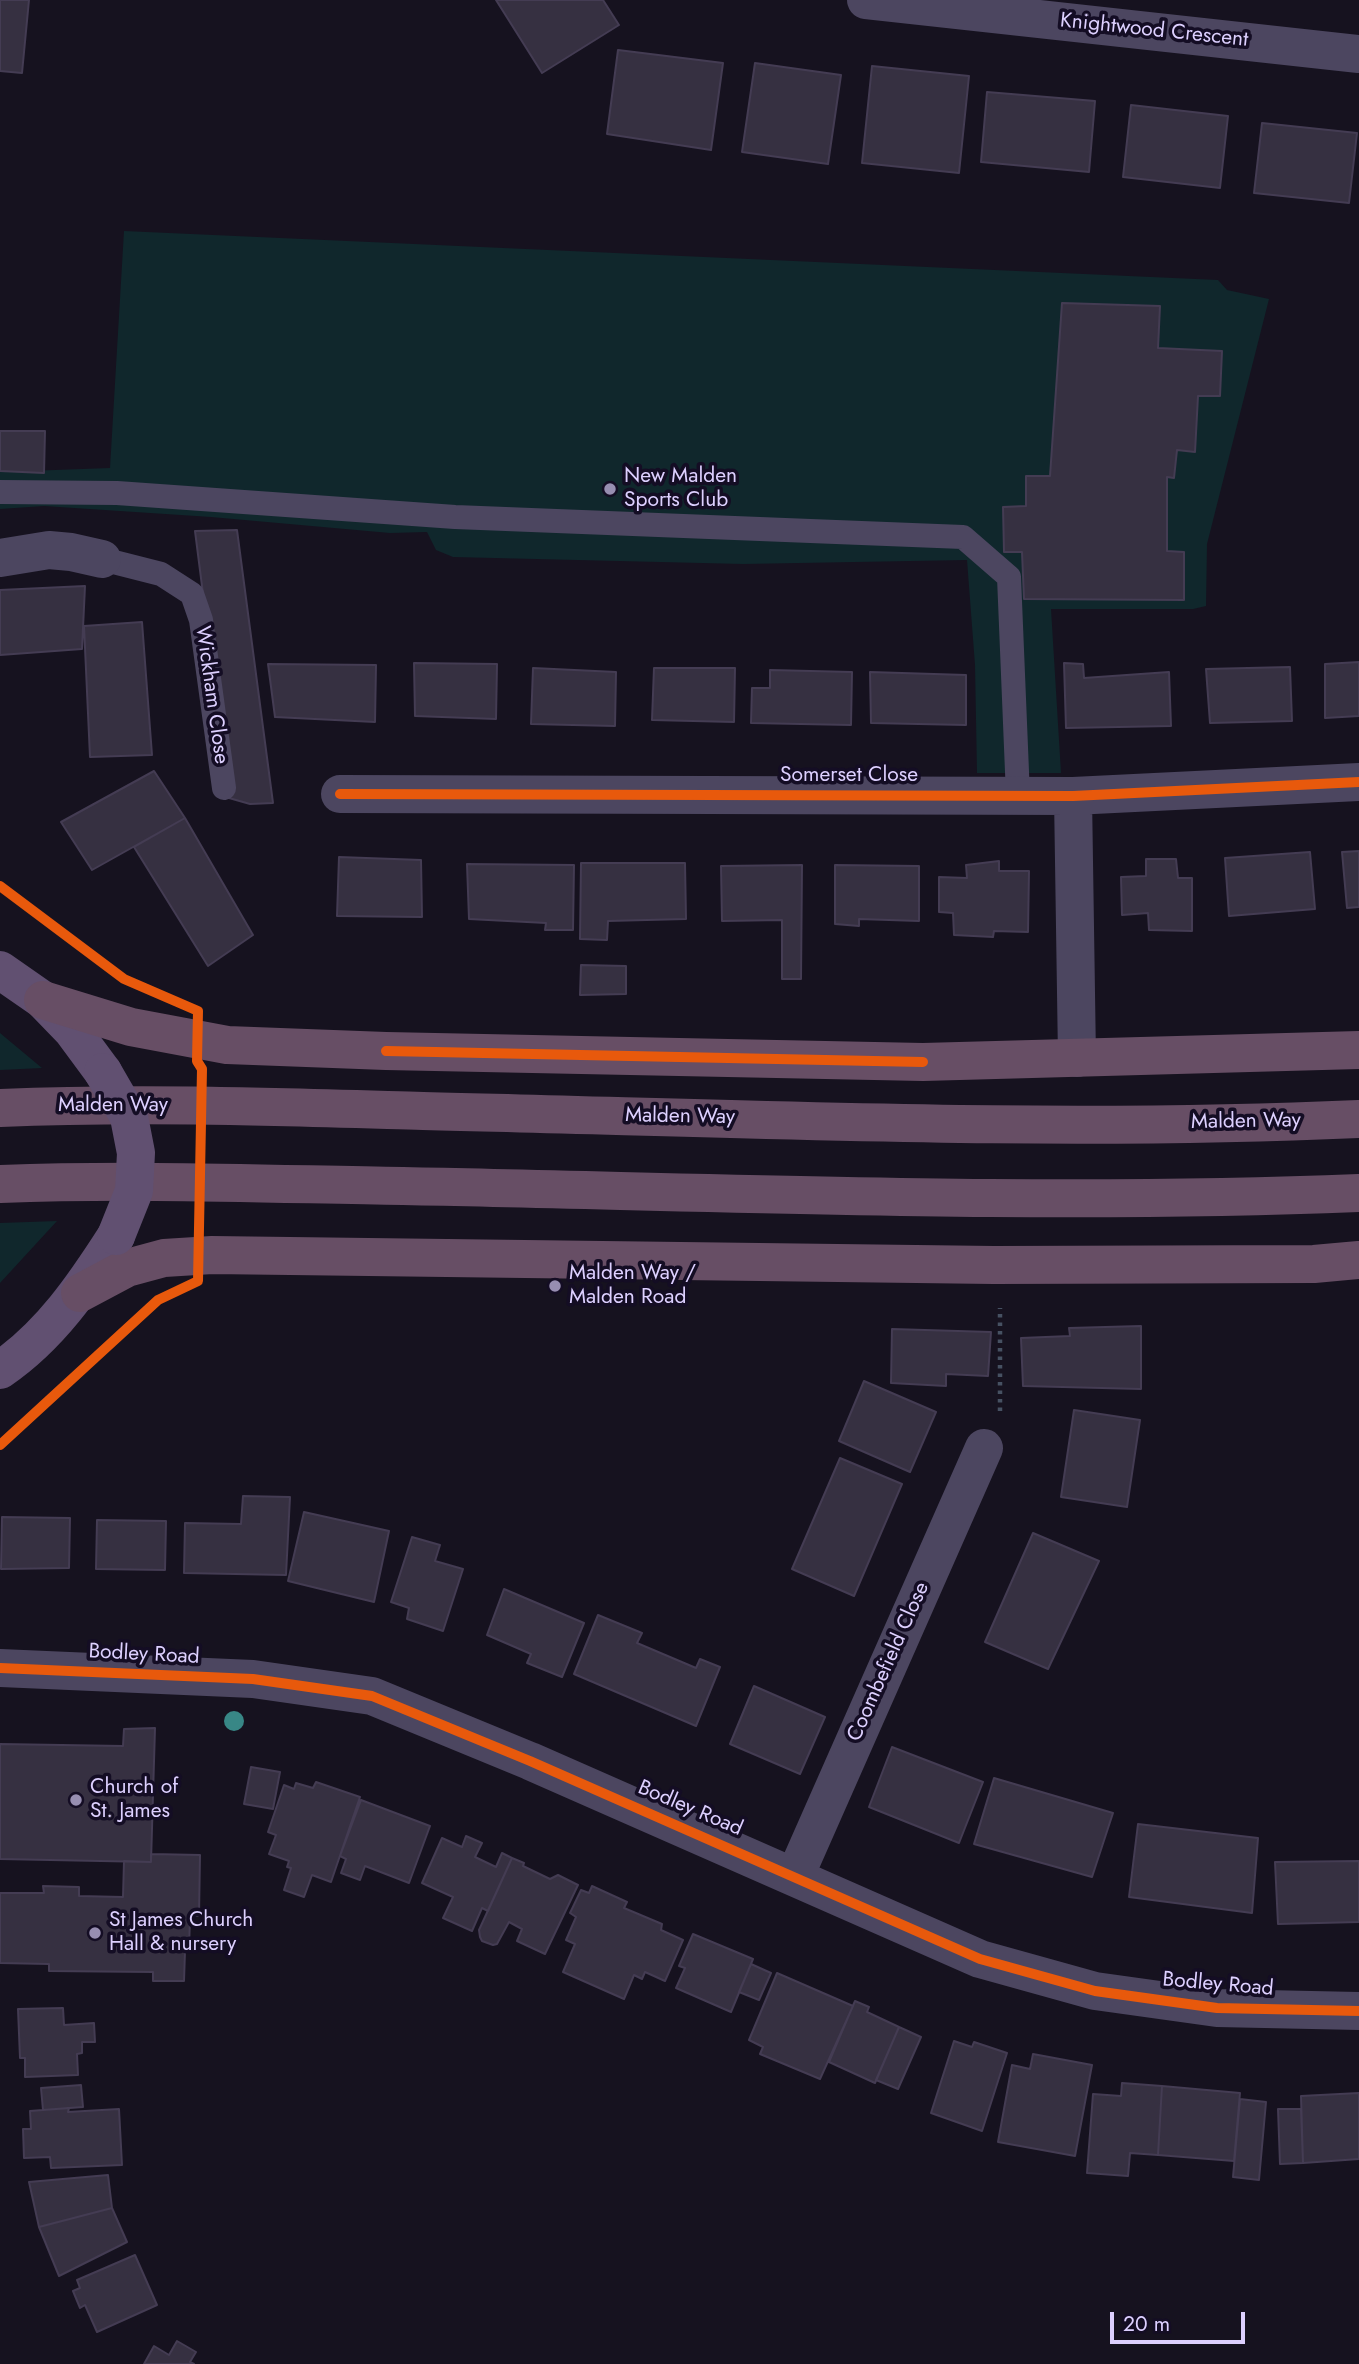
<!DOCTYPE html>
<style>
body{margin:0}
#map{position:relative;width:1359px;height:2364px;overflow:hidden;background:#16121f;font-family:Jost,sans-serif}
canvas{display:block}
.scale{position:absolute;left:1110px;top:2312px;width:135px;height:32px;box-sizing:border-box;border:4px solid #ddd0ff;border-top:0;padding-left:9px;font-size:21px;line-height:24px;white-space:nowrap;color:#ddd0ff;-webkit-text-stroke:5px #140d24;paint-order:stroke}
</style>
<div id="map">
<canvas width="1359" height="2364"></canvas>
<div class="scale">20 m</div>
</div>
<script>
const ctx = document.querySelector('canvas').getContext('2d');
ctx.lineJoin = 'round';
function paint(path, color) {
  ctx.fillStyle = color;
  ctx.fill(path, 'evenodd');
}
function strokePath(path, color, width, dash) {
  ctx.strokeStyle = color;
  ctx.lineWidth = width;
  ctx.lineCap = dash ? 'butt' : 'round';
  ctx.setLineDash(dash || []);
  ctx.stroke(path);
}
function write(font, color, halo, rows, align = 'center') {
  ctx.font = font + ' Jost,sans-serif';
  ctx.lineWidth = 7;
  ctx.setLineDash([]);
  ctx.textBaseline = 'middle';
  ctx.strokeStyle = halo;
  ctx.fillStyle = color;
  for (const [text, x, y, turn = 0] of rows) {
    ctx.save();
    ctx.translate(x, y);
    ctx.rotate((+turn || 0) * Math.PI / 180);
    ctx.textAlign = isNaN(turn) ? turn : align;
    if (halo) ctx.strokeText(text, 0, 0);
    ctx.fillText(text, 0, 0);
    ctx.restore();
  }
}
const green = new Path2D(`
 M 124,231 L 1218,280 L 1227,290 L 1269,299 L 1207,544 L 1206,606 L 1193,609 L 1051,609 L 1061,773 L 977,773 L 975,665 L 967,560 L 743,564 L 453,557 L 436,550 L 427,532 L 390,533 L 211,517 L 44,506 L 0,509 L 0,472 L 110,468 Z
 M 0,1033 L 42,1068 L 0,1070 Z
 M 57,1221 L 0,1283 L 0,1223 Z`);
const building = new Path2D(`
 M 0,0 L 29,0 L 22,73 L 0,71 Z
 M 496,0 L 603,0 L 619,25 L 542,73 Z
 M 618,50 L 723,63 L 711,150 L 607,134 Z
 M 755,63 L 841,75 L 828,164 L 742,152 Z
 M 872,66 L 969,76 L 959,173 L 862,163 Z
 M 987,92 L 1095,101 L 1089,172 L 981,162 Z
 M 1131,105 L 1228,116 L 1220,188 L 1123,177 Z
 M 1262,123 L 1357,133 L 1349,203 L 1254,193 Z
 M 1062,303 L 1160,306 L 1158,348 L 1222,351 L 1220,396 L 1198,396 L 1195,452 L 1177,450 L 1174,478 L 1167,477 L 1167,551 L 1184,552 L 1184,600 L 1024,599 L 1022,552 L 1004,552 L 1003,507 L 1026,506 L 1026,476 L 1050,476 Z
 M 0,431 L 45,431 L 44,473 L 0,471 Z
 M 237,530 L 273,803 L 250,804 L 229,798 L 195,531 Z
 M 85,586 L 82,649 L 0,655 L 0,590 Z
 M 142,622 L 152,755 L 90,757 L 84,626 Z
 M 1359,662 L 1359,716 L 1325,718 L 1325,664 Z
 M 414,663 L 497,664 L 496,719 L 415,716 Z
 M 1064,663 L 1083,664 L 1084,678 L 1169,672 L 1171,726 L 1066,728 Z
 M 268,664 L 376,665 L 375,722 L 275,717 Z
 M 1290,667 L 1292,721 L 1210,723 L 1206,669 Z
 M 533,668 L 616,672 L 615,726 L 531,724 Z
 M 654,668 L 735,668 L 734,722 L 652,720 Z
 M 770,670 L 852,672 L 851,725 L 751,723 L 752,688 L 770,688 Z
 M 870,672 L 966,675 L 966,725 L 871,723 Z
 M 154,771 L 185,818 L 92,870 L 61,822 Z
 M 185,818 L 253,935 L 208,966 L 134,847 Z
 M 1359,851 L 1359,907 L 1347,908 L 1342,852 Z
 M 1310,852 L 1315,909 L 1229,916 L 1225,858 Z
 M 339,857 L 421,860 L 422,917 L 337,916 Z
 M 1146,859 L 1176,859 L 1178,878 L 1192,878 L 1192,931 L 1149,930 L 1148,913 L 1122,915 L 1121,877 L 1146,876 Z
 M 999,861 L 999,871 L 1029,871 L 1028,932 L 994,931 L 993,937 L 954,935 L 953,913 L 939,912 L 939,877 L 967,878 L 966,865 Z
 M 581,863 L 685,863 L 686,919 L 608,921 L 607,940 L 580,939 Z
 M 467,864 L 574,865 L 573,930 L 545,930 L 546,923 L 469,919 Z
 M 802,865 L 801,979 L 782,979 L 782,920 L 722,921 L 721,866 Z
 M 835,865 L 919,866 L 919,921 L 859,919 L 859,926 L 835,924 Z
 M 581,965 L 626,966 L 626,994 L 580,995 Z
 M 1141,1326 L 1141,1389 L 1023,1386 L 1021,1338 L 1070,1336 L 1069,1328 Z
 M 892,1329 L 991,1332 L 988,1376 L 946,1374 L 946,1386 L 891,1383 Z
 M 864,1381 L 936,1412 L 910,1472 L 839,1441 Z
 M 1074,1410 L 1140,1420 L 1127,1507 L 1061,1497 Z
 M 840,1458 L 902,1484 L 854,1596 L 792,1569 Z
 M 243,1496 L 290,1497 L 286,1575 L 184,1573 L 185,1523 L 241,1524 Z
 M 304,1512 L 389,1531 L 374,1602 L 288,1581 Z
 M 2,1517 L 70,1518 L 69,1568 L 1,1569 Z
 M 97,1520 L 166,1521 L 165,1570 L 96,1569 Z
 M 1033,1533 L 1099,1561 L 1048,1669 L 985,1642 Z
 M 412,1537 L 440,1545 L 435,1561 L 463,1569 L 443,1631 L 407,1619 L 409,1608 L 391,1602 Z
 M 504,1589 L 584,1623 L 562,1677 L 527,1663 L 531,1654 L 487,1635 Z
 M 598,1615 L 642,1633 L 637,1643 L 696,1668 L 700,1659 L 720,1667 L 696,1726 L 574,1674 Z
 M 754,1686 L 825,1717 L 800,1774 L 730,1744 Z
 M 155,1728 L 151,1862 L 0,1859 L 0,1744 L 123,1746 L 124,1729 Z
 M 892,1747 L 983,1782 L 959,1843 L 869,1807 Z
 M 251,1767 L 280,1772 L 273,1809 L 244,1804 Z
 M 994,1778 L 1113,1813 L 1092,1877 L 974,1844 Z
 M 316,1782 L 360,1797 L 331,1882 L 312,1875 L 304,1897 L 284,1890 L 291,1868 L 287,1867 L 289,1861 L 269,1854 L 276,1835 L 268,1832 L 284,1785 L 294,1789 L 296,1783 L 313,1788 Z
 M 361,1800 L 430,1826 L 409,1883 L 365,1866 L 360,1880 L 341,1873 L 346,1859 L 340,1856 Z
 M 1138,1824 L 1258,1838 L 1252,1913 L 1129,1897 Z
 M 466,1836 L 482,1843 L 475,1857 L 496,1867 L 502,1853 L 512,1858 L 488,1911 L 482,1908 L 472,1931 L 443,1918 L 453,1897 L 422,1883 L 442,1838 L 462,1847 Z
 M 151,1854 L 200,1855 L 199,1916 L 190,1916 L 189,1951 L 185,1951 L 184,1981 L 153,1981 L 153,1972 L 49,1971 L 49,1964 L 0,1963 L 0,1893 L 44,1893 L 43,1886 L 79,1887 L 79,1896 L 123,1897 L 124,1861 L 151,1862 Z
 M 512,1858 L 524,1863 L 523,1866 L 550,1879 L 558,1875 L 578,1885 L 545,1954 L 517,1941 L 522,1929 L 509,1922 L 497,1944 L 493,1945 L 482,1941 L 480,1937 L 479,1930 Z
 M 1359,1861 L 1359,1922 L 1278,1924 L 1275,1862 Z
 M 592,1886 L 627,1902 L 624,1908 L 662,1924 L 661,1930 L 683,1940 L 665,1981 L 645,1972 L 642,1979 L 634,1975 L 624,1999 L 563,1972 L 575,1944 L 566,1940 L 576,1917 L 570,1913 L 581,1890 L 589,1893 Z
 M 693,1934 L 753,1959 L 731,2012 L 676,1988 L 685,1968 L 679,1966 Z
 M 751,1964 L 771,1973 L 759,2000 L 739,1992 Z
 M 777,1973 L 853,2006 L 820,2079 L 760,2054 L 763,2047 L 749,2040 Z
 M 855,2001 L 869,2007 L 867,2012 L 899,2027 L 875,2083 L 829,2062 Z
 M 63,2008 L 64,2025 L 94,2023 L 95,2042 L 82,2042 L 82,2053 L 77,2054 L 78,2075 L 25,2077 L 25,2058 L 20,2058 L 18,2009 Z
 M 899,2027 L 921,2037 L 898,2089 L 876,2080 Z
 M 954,2041 L 972,2047 L 974,2042 L 1007,2053 L 982,2131 L 931,2113 Z
 M 1033,2054 L 1092,2065 L 1075,2156 L 998,2142 L 1012,2065 L 1030,2069 Z
 M 1122,2083 L 1162,2086 L 1158,2155 L 1130,2153 L 1128,2176 L 1087,2173 L 1093,2094 L 1121,2096 Z
 M 81,2085 L 83,2107 L 43,2110 L 41,2088 Z
 M 1162,2086 L 1240,2093 L 1234,2161 L 1158,2155 Z
 M 1359,2093 L 1359,2159 L 1303,2163 L 1301,2096 Z
 M 1240,2099 L 1266,2102 L 1259,2180 L 1233,2177 Z
 M 69,2108 L 68,2112 L 119,2109 L 122,2165 L 51,2168 L 50,2157 L 24,2158 L 23,2129 L 31,2129 L 30,2111 Z
 M 1278,2109 L 1301,2109 L 1303,2163 L 1280,2164 Z
 M 108,2175 L 112,2208 L 39,2227 L 29,2182 Z
 M 112,2208 L 127,2242 L 59,2276 L 39,2227 Z
 M 135,2255 L 157,2305 L 97,2332 L 85,2305 L 80,2308 L 73,2291 L 80,2288 L 77,2280 Z
 M 177,2341 L 196,2352 L 190,2362 L 194,2364 L 144,2364 L 154,2346 L 169,2355 Z`);
const path = new Path2D(`
 M 1000,1411 L 1000,1308`);
const lane = new Path2D(`
 M 0,492 L 117,493 L 455,517 L 963,537 L 1009,577 L 1018,796
 M 102,559 L 161,574 L 192,594 L 201,620 L 224,788`);
const street = new Path2D(`
 M 866,0 L 1359,54
 M 0,558 L 49,550 L 71,552 L 102,559
 M 340,794 L 1073,796 L 1359,782
 M 1073,796 L 1077,1058
 M 0,1668 L 253,1679 L 372,1696 L 530,1761 L 980,1959 L 1095,1991 L 1217,2008 L 1359,2011
 M 795,1876 L 984,1448`);
const primary = new Path2D(`
 M 0,970 L 43,1000 L 72,1030 L 103,1072
 M 0,1370 C 50,1336 84,1286 116,1236`);
const highway = new Path2D(`
 M 43,1000 L 131,1027 L 227,1045 L 386,1051 L 923,1062 L 1359,1050
 M 0,1108 C 141,1102 282,1107 423,1111 C 735,1118 1048,1133 1359,1119
 M 0,1184 C 134,1179 269,1184 403,1186 C 721,1192 1041,1206 1359,1193
 M 80,1293 L 127,1268 L 164,1258 L 212,1255 L 994,1265 L 1314,1264 L 1359,1260`);
const primaryBridge = new Path2D(`
 M 103,1072 L 129,1117 L 136,1153 L 134,1191 L 116,1236`);
const cycleway = new Path2D(`
 M 340,794 L 1073,796 L 1359,782
 M 0,886 L 124,979 L 198,1011 L 197,1061 L 202,1069 L 198,1281 L 158,1300 L 0,1445
 M 386,1051 L 923,1062
 M 0,1668 L 253,1679 L 372,1696 L 530,1761 L 980,1959 L 1095,1991 L 1217,2008 L 1359,2011`);
const trees = [
 [234,1721]
];
const markers = [
 [610,489,7,"#978eb1"],
 [555,1286,7,"#978eb1"],
 [76,1800,7,"#978eb1"],
 [95,1933,7,"#978eb1"]
];
const streetNames = [
 ["Knightwood Crescent",1154,31,6],
 ["Wickham Close",211,695,82],
 ["Somerset Close",849,776],
 ["Malden Way",113,1106],
 ["Malden Way",680,1117,1],
 ["Malden Way",1246,1122,-1],
 ["Bodley Road",144,1655,3],
 ["Coombefield Close",889,1662,-66],
 ["Bodley Road",690,1809,23],
 ["Bodley Road",1218,1985,5]
];
const poiNames = [
 ["New Malden",624,477],
 ["Sports Club",624,501],
 ["Malden Way /",569,1274],
 ["Malden Road",569,1298],
 ["Church of",90,1788],
 ["St. James",90,1812],
 ["St James Church",109,1921],
 ["Hall & nursery",109,1945]
];
paint(green, '#10272c');
paint(building, '#363041');
strokePath(building, '#443c53', 2);
strokePath(path, '#465162', 4.5, [3.5, 5]);
strokePath(lane, '#4c4660', 24);
strokePath(street, '#4c4660', 38);
strokePath(primary, '#615071', 38);
strokePath(highway, '#674e65', 38);
strokePath(primaryBridge, '#615071', 38);
strokePath(cycleway, '#e8590c', 10);
ctx.fillStyle = '#388786';
for (const [x, y] of trees) {
  ctx.beginPath();
  ctx.arc(x, y, 10, 0, 2 * Math.PI);
  ctx.fill();
}
for (const [x, y, r, color] of markers) {
  const dot = new Path2D();
  dot.arc(x, y, r, 0, 2 * Math.PI);
  ctx.fillStyle = color;
  ctx.fill(dot);
  strokePath(dot, '#140d24', 2.5);
}
write('21px', '#ddd0ff', '#140d24', streetNames);
write('21px', '#ddd0ff', '#140d24', poiNames, 'left');
</script>
